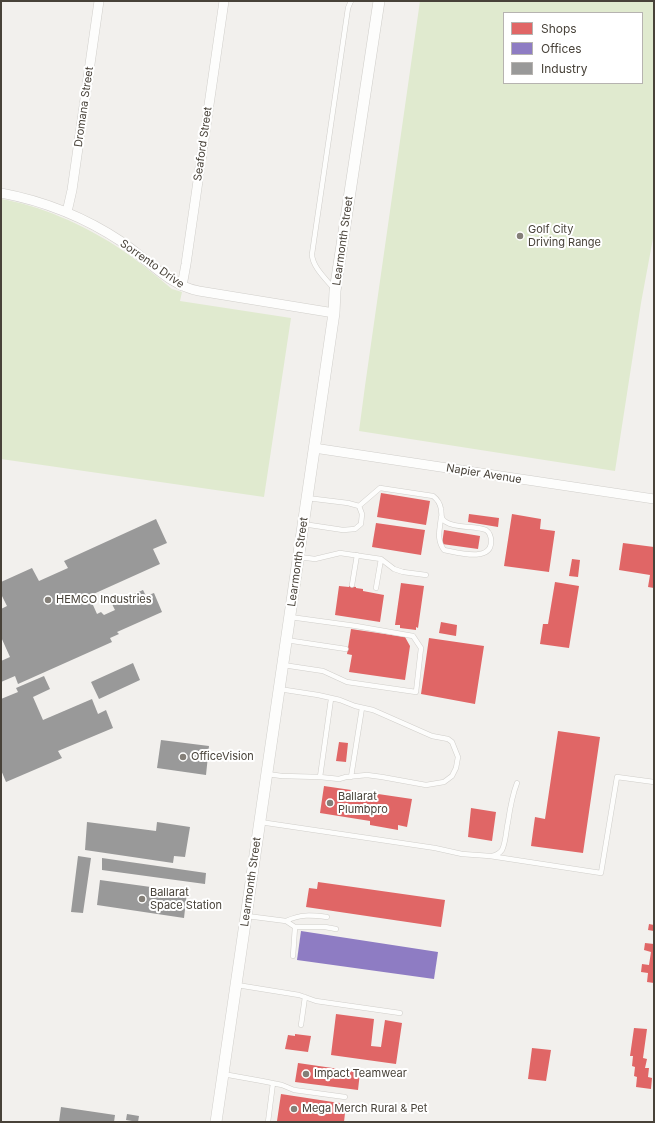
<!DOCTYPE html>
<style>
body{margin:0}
#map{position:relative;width:655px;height:1123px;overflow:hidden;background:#f2f0ed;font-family:Inter,sans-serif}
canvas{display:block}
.frame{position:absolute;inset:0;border:2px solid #484239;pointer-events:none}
.legend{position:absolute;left:503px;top:12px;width:140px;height:72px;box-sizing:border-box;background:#fff;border:1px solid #b6b3b0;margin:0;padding:5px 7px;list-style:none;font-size:12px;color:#484239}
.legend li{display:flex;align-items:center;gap:8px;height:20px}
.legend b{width:20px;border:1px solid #b6b3b0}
</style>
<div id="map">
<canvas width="655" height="1123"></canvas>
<div class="frame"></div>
<ul class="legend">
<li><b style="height:11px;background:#e06666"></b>Shops</li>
<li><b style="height:11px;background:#8e7cc3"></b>Offices</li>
<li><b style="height:11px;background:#999"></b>Industry</li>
</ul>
</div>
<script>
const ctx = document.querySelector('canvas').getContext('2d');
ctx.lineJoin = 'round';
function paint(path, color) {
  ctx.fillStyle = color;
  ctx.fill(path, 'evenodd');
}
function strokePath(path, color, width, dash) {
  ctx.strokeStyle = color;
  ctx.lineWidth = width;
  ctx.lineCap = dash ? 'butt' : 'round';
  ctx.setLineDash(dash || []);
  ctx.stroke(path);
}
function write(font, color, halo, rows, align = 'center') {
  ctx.font = font + ' Inter,sans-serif';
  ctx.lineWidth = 4;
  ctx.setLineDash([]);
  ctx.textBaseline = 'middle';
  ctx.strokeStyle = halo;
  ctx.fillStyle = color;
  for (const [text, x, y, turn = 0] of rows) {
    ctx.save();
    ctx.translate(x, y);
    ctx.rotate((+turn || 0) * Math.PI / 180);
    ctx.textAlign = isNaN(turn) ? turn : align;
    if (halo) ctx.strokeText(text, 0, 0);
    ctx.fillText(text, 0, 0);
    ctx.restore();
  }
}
const green = new Path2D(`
 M 420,1 L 654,1 L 654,233 L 641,303 L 615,471 L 359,431 L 365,386 ZM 504,13 L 642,13 L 642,83 L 504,83 Z
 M 1,199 C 39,205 84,225 116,246 C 136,259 154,274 172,289 L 182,292 L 180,301 L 291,318 L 264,497 L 1,459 Z`);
const shops = new Path2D(`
 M 381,493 L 430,501 L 426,525 L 377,517 Z
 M 469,514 L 499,518 L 498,527 L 468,522 Z
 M 512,514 L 541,519 L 540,529 L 555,531 L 549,572 L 504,566 Z
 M 376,523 L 425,530 L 421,555 L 372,547 Z
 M 444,530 L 480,536 L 478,549 L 442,544 Z
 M 623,543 L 654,547 L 653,555 L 654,555 L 654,588 L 648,587 L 650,575 L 619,570 Z
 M 572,559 L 580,560 L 578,577 L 569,576 Z
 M 555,582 L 579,586 L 569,648 L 540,644 L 543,624 L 548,624 Z
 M 401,583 L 424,586 L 418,628 L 416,627 L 416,630 L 400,628 L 400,625 L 395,625 Z
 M 339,586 L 349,587 L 349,586 L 356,587 L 356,588 L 363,589 L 363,591 L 384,595 L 380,622 L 335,615 Z
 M 441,622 L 457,625 L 456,636 L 439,633 Z
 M 351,629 L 405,637 L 410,646 L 405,680 L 349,672 L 352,655 L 347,654 Z
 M 429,638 L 484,646 L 475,704 L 421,694 Z
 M 558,731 L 600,737 L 583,853 L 531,846 L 535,817 L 545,819 Z
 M 339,742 L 348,743 L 346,762 L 336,761 Z
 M 324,786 L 412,799 L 407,827 L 398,825 L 398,830 L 370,825 L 370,821 L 320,813 Z
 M 471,808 L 496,812 L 492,841 L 468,837 Z
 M 318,882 L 445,900 L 441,927 L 306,907 L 309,888 L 317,889 Z
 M 649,924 L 654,925 L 654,931 L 648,930 Z
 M 645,943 L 654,944 L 654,983 L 647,982 L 648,973 L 641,972 L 642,964 L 649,965 L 651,952 L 644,950 Z
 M 336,1014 L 374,1019 L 371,1046 L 381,1047 L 385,1020 L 402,1023 L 396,1064 L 331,1055 Z
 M 634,1028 L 647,1029 L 643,1058 L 647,1059 L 645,1068 L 649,1068 L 648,1077 L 652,1078 L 651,1089 L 636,1087 L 637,1077 L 634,1076 L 635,1067 L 632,1066 L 633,1056 L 630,1056 Z
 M 295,1034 L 311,1036 L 308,1052 L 285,1049 L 288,1035 L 295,1036 Z
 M 532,1048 L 551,1050 L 546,1081 L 528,1079 Z
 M 298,1063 L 360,1072 L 358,1090 L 295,1082 Z
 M 281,1094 L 346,1104 L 344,1122 L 286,1122 L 277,1121 Z`);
const offices = new Path2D(`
 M 301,931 L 438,952 L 434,979 L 297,960 Z`);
const industry = new Path2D(`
 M 156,519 L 167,543 L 153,549 L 160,564 L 89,596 L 97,614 L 101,612 L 104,615 L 115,610 L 112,604 L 143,590 L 146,596 L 154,593 L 162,612 L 117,632 L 119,634 L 110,638 L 112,642 L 18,684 L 15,676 L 1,682 L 1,661 L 10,657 L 1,637 L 1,609 L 7,606 L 1,594 L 1,582 L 32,568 L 39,581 L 68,568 L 64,561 Z
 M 133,663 L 140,680 L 99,699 L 91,682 Z
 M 44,676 L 50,689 L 33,697 L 43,720 L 92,699 L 98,714 L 106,710 L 113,728 L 58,751 L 62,758 L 6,782 L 1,770 L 1,699 L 18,692 L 16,688 Z
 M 161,740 L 209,746 L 206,775 L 157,768 Z
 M 87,822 L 156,831 L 157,822 L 190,827 L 185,857 L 174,856 L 173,863 L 85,850 Z
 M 78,856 L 91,858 L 83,913 L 71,912 Z
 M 102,858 L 206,873 L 205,884 L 102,870 Z
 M 100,880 L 187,892 L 184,918 L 97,905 Z
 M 61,1107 L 115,1115 L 114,1122 L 59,1122 Z
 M 127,1114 L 139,1116 L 138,1122 L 126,1120 Z`);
const service = new Path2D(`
 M 334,289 C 327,280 312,267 312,254 L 348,8 L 351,1
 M 359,506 L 380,488 L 433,496 C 437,499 440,503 441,509 C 442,514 440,519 446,522 C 456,529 476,525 486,530 C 489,532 491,536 491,541 C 492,563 456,552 444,550 C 436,539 440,529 441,517
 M 303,524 L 343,530 L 355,529 L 361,524 L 362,514 L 359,506 L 348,503 L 307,498
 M 299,557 L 315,559 L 340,553 L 381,559 L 394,569 L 403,572 L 426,575
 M 352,585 L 357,555
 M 376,588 L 381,559
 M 286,640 L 346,649
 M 283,665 L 323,671 L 347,682 L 416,692 L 421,648 L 413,636 L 356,626 L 290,617
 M 267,774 L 282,776 L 320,777 L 339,779 L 346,777 L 367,775 L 382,777 L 426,785 L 444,782 L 452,776 L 456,768 L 458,757 L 452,742 L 448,739 L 432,736 L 373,710 L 355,706 L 340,700 L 318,695 L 279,689
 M 320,777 L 331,699
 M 351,777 L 362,708
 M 260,822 L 435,848 L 462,854 L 490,856 L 601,873 L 617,777 L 654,782
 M 492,856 C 496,855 500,853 502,850 C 506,842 506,830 508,822 C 510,808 512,796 517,783
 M 247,916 L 286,921 L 295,927 L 293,956
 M 286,921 C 301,914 311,915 327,917
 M 295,927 L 325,927 L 336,929
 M 237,985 L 299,995 L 316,1001 L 400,1013
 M 301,1025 L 305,997
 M 223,1074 L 262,1081 L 282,1085 L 294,1090 L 345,1097
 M 268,1122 L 273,1083`);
const minor = new Path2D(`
 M 1,193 C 44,201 86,218 122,242 C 147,259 168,285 199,291 L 334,313
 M 67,212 L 72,190 L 99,1
 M 182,286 L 186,264 L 224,1
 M 314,448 L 654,499`);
const tertiary = new Path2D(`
 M 216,1122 L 334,313 L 335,291 L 379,1`);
const markers = [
 [520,236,4,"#847f78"],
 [48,600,4,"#847f78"],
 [183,757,4,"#847f78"],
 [330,803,4,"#847f78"],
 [142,899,4,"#847f78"],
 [306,1074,4,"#847f78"],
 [294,1109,4,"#847f78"]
];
const streetNames = [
 ["Dromana Street",84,107,-82],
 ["Seaford Street",203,144,-82],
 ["Learmonth Street",343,241,-82],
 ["Sorrento Drive",152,264,35],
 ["Napier Avenue",484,474,9],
 ["Learmonth Street",298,562,-82],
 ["Learmonth Street",251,882,-82]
];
const poiNames = [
 ["Golf City",528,230],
 ["Driving Range",528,243],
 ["HEMCO Industries",56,600],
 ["OfficeVision",191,757],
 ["Ballarat",338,797],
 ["Plumbpro",338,810],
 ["Ballarat",150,893],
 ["Space Station",150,906],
 ["Impact Teamwear",314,1074],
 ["Mega Merch Rural & Pet",302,1109]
];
paint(green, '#e0eacf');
paint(shops, '#e06666');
paint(offices, '#8e7cc3');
paint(industry, '#999');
strokePath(service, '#d0ceca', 5.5);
strokePath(minor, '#d0ceca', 10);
strokePath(tertiary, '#d0ceca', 12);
strokePath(service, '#fdfdfc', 4.5);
strokePath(minor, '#fdfdfc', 9);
strokePath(tertiary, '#fdfdfc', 11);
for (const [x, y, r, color] of markers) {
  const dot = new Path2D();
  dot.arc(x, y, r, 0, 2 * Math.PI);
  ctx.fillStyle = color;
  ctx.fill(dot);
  strokePath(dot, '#fff', 1.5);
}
write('11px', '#484239', '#fff', streetNames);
write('11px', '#484239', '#fff', poiNames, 'left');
</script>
